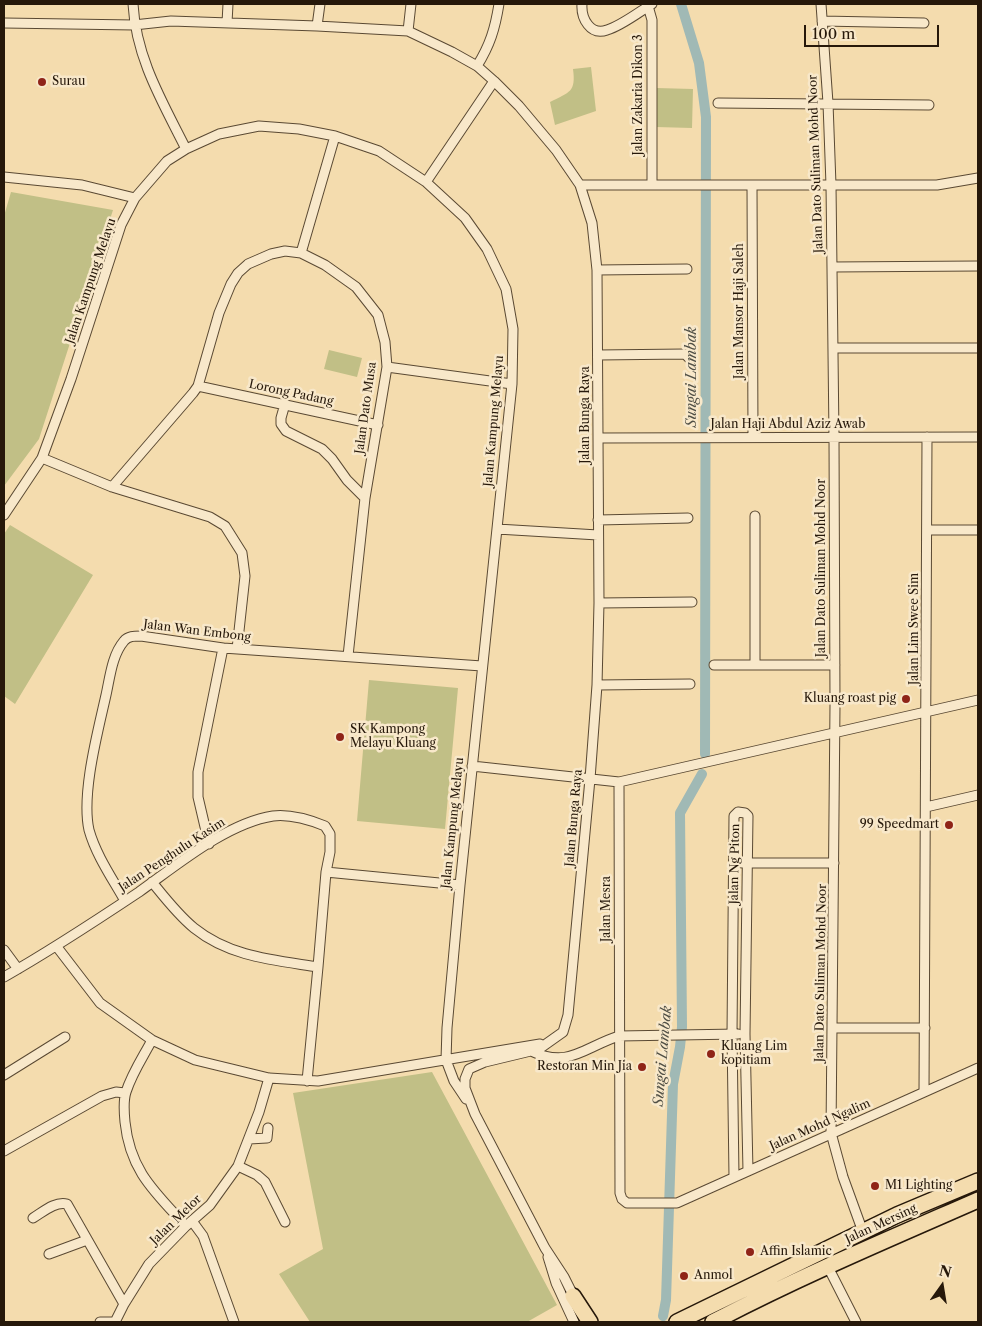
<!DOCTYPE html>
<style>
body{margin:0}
#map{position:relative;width:982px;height:1326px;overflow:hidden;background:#f4dcae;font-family:"Libre Caslon Text",serif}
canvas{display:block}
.frame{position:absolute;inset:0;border:5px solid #26180a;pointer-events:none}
.north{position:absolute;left:917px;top:1261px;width:50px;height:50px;-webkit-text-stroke:4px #f8e8ca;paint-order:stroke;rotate:13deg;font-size:14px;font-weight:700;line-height:20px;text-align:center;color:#26180a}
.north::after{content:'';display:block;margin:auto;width:18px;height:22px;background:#26180a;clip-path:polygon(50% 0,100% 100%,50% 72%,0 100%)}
.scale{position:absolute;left:804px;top:25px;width:135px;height:22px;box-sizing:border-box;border:2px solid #26180a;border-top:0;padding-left:6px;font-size:15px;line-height:18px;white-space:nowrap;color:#26180a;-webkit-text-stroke:4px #f8e8ca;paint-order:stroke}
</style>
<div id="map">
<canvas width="982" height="1326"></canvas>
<div class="frame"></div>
<div class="north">N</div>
<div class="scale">100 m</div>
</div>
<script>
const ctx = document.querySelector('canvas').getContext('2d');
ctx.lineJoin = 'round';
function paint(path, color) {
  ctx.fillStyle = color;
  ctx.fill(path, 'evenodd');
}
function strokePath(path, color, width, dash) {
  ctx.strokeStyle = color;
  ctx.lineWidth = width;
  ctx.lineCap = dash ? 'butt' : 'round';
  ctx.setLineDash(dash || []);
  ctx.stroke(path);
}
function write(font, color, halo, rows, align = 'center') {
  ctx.font = font + ' "Libre Caslon Text",serif';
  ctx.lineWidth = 5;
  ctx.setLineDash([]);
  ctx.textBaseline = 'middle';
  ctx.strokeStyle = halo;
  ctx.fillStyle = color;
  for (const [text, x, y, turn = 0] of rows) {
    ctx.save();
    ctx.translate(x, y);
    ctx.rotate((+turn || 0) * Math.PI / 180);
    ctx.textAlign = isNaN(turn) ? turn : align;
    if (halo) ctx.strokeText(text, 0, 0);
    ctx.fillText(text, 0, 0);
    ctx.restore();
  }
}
const green = new Path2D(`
 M 591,67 L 596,111 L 555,125 L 550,102 C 570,92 576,92 573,69 Z
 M 656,88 L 693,89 L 692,128 L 656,127 Z
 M 11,192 L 113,210 L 39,439 L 4,486 L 4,216 Z
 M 329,350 L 362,358 L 357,377 L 324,369 Z
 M 10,525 L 93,575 L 15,704 L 4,696 L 4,534 Z
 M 369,680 L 458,688 L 445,829 L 357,821 Z
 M 432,1072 L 557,1305 L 527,1322 L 310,1322 L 279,1274 L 323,1249 L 293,1093 Z`);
const canal = new Path2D(`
 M 681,4 L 699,63 L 706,117 L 705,754
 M 663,1316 L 666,1300 L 673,1084 L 680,1047 L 682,1027 L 680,813 L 702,774`);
const minor = new Path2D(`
 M 133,4 C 136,58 162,101 186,149
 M 582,4 C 581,18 590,36 607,30 C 621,26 639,12 652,4
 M 821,4 L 828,103 L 831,185 L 834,437 L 835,705 L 831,1133 L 843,1177 L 863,1232
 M 648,6 L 652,20 L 652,185
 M 822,21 L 924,23
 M 4,23 L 134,25 L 171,21 L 317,26 L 408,31 L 452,52 L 477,66 L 494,81 L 519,106 L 556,150 L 580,185 L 592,223 L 597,270 L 599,603 L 597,685 L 590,779 L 568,1015 L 563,1032 L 539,1049 L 485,1062 L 469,1069 L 465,1079 L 465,1088 L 475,1114 L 545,1248 L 564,1277 L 575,1299
 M 227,23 L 228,4
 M 317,26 L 320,4
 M 408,31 L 411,4
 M 477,66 C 490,45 495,29 499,4
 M 718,103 L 929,105
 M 4,177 L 82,185 L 135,198
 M 426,182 L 494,81
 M 580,185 L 937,185 L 978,178
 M 752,185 L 753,437
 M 301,253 L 335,136
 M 832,267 L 978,266
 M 597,270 L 687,269
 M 833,348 L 978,348
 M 598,355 L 685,354 L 689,358
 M 387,367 L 512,384
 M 198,386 L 378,425
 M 285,404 L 281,418 L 281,424 L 286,431 L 322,449 L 332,459 L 347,480 L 365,498
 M 599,438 L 978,437
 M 42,458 L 112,487 L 210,517 L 225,526 L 242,553 L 245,576 L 237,649
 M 112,487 L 193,393 L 198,386 L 219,313 L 231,284 L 238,273 L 248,264 L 271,254 L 285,251 L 301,253 L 325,265 L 356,287 L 378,315 L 385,342 L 387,367 L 365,498 L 348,656
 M 4,515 L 42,458 L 71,379 L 121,225 L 135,198 L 167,161 L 186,149 L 219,134 L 259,126 L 299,129 L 335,136 L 379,151 L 426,182 L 465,218 L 487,249 L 506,289 L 513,329 L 512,384 L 460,885 L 447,1028 L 446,1060 L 454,1081 L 466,1099
 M 598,520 L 688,518
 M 497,529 L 598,535
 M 927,530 L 978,530
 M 599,603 L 692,602
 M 755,664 L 755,516
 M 714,665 L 835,665
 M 597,685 L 690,684
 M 472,766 L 619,782 L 978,700
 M 619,782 L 620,1193 L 622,1199 L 627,1203 L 677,1203 L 978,1068
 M 926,807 L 978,795
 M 209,844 L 198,797 L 198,772 L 223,648
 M 742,863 L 834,863
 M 326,872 L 460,885
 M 152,882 C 165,898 178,915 194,928 C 230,957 274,960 318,967
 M 125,901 C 112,878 96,855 89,830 C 81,794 98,731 106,695 C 110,677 112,655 124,641 C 128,636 134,636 141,636 L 223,648 L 482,666
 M 57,947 L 100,1003 L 152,1040 L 195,1060 L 269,1078 L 318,1081 L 540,1044
 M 4,950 L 18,969
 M 4,977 C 50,951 94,922 139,892 C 177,865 227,823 273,816 C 290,814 310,820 325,826 L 330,834 L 330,852 L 326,872 L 318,967 L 307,1081
 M 832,1028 L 925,1028
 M 152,1040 C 143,1057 132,1073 126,1092 C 123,1101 124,1112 125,1122 C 130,1171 155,1192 186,1226
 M 531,1051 C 569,1069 584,1047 619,1036 L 738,1034
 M 4,1075 L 65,1037
 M 924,1091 L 927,437
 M 249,1139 L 267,1138 L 268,1128
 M 4,1151 L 102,1096 L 116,1092 L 125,1093
 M 238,1166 L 257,1175 L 265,1182 L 285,1222
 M 734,1177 L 732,1034 L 734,816 L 738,812 L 745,813 L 748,816 L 745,1034 L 748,1171
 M 33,1218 C 43,1212 55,1201 67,1204 L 124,1304
 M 192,1221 L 203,1236 L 234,1322
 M 49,1254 L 87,1240
 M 548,1257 L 556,1283 L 574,1322
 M 828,1267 L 856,1322
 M 100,1322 L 115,1322
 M 115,1322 L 124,1304 L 149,1264 L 186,1226 L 210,1205 L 238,1166 L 259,1112 L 269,1078`);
const trunk = new Path2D(`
 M 573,1296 L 590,1322
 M 677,1322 L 897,1215 L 978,1181
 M 713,1322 C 799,1277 889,1239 978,1200`);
const markers = [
 [42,82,5,"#8f2418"],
 [906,699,5,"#8f2418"],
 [340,737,5,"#8f2418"],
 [949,825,5,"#8f2418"],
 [711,1054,5,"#8f2418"],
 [642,1067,5,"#8f2418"],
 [875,1186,5,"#8f2418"],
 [750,1252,5,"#8f2418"],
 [684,1276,5,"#8f2418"]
];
const poiNames = [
 ["Surau",52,82],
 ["Kluang roast pig",896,699,"right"],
 ["SK Kampong",350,730],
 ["Melayu Kluang",350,744],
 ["99 Speedmart",939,825,"right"],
 ["Kluang Lim",721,1047],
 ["kopitiam",721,1061],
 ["Restoran Min Jia",632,1067,"right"],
 ["M1 Lighting",885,1186],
 ["Affin Islamic",760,1252],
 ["Anmol",694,1276]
];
const streetNames = [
 ["Jalan Zakaria Dikon 3",639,95,-90],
 ["Jalan Dato Suliman Mohd Noor",816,164,-92],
 ["Jalan Kampung Melayu",91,281,-71],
 ["Jalan Mansor Haji Saleh",740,311,-90],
 ["Lorong Padang",291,393,12],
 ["Jalan Dato Musa",366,408,-82],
 ["Jalan Bunga Raya",586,415,-90],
 ["Jalan Kampung Melayu",494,421,-85],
 ["Jalan Haji Abdul Aziz Awab",788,425],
 ["Jalan Dato Suliman Mohd Noor",822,568,-90],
 ["Jalan Lim Swee Sim",915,629,-90],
 ["Jalan Wan Embong",197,631,7],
 ["Jalan Bunga Raya",574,818,-85],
 ["Jalan Kampung Melayu",453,823,-84],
 ["Jalan Penghulu Kasim",172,855,-33],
 ["Jalan Ng Piton",735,864,-89],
 ["Jalan Mesra",607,909,-90],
 ["Jalan Dato Suliman Mohd Noor",821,973,-89],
 ["Jalan Mohd Ngalim",820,1125,-24],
 ["Jalan Melor",176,1220,-44],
 ["Jalan Mersing",881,1224,-25]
];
const waterNames = [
 ["Sungai Lambak",692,377,-90],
 ["Sungai Lambak",663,1056,-85]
];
paint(green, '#c1bf86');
strokePath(canal, '#a0b9b5', 10);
strokePath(minor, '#5a4933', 11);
strokePath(trunk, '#26180a', 18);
strokePath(minor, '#f8e8ca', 9);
strokePath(trunk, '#f4dcae', 15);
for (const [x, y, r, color] of markers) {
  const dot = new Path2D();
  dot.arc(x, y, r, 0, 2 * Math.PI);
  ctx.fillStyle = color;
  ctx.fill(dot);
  strokePath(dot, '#f8e8ca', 2);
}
write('12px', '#26180a', '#f8e8ca', poiNames, 'left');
write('12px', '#26180a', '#f8e8ca', streetNames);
write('italic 14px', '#515046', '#f8e8ca', waterNames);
</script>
